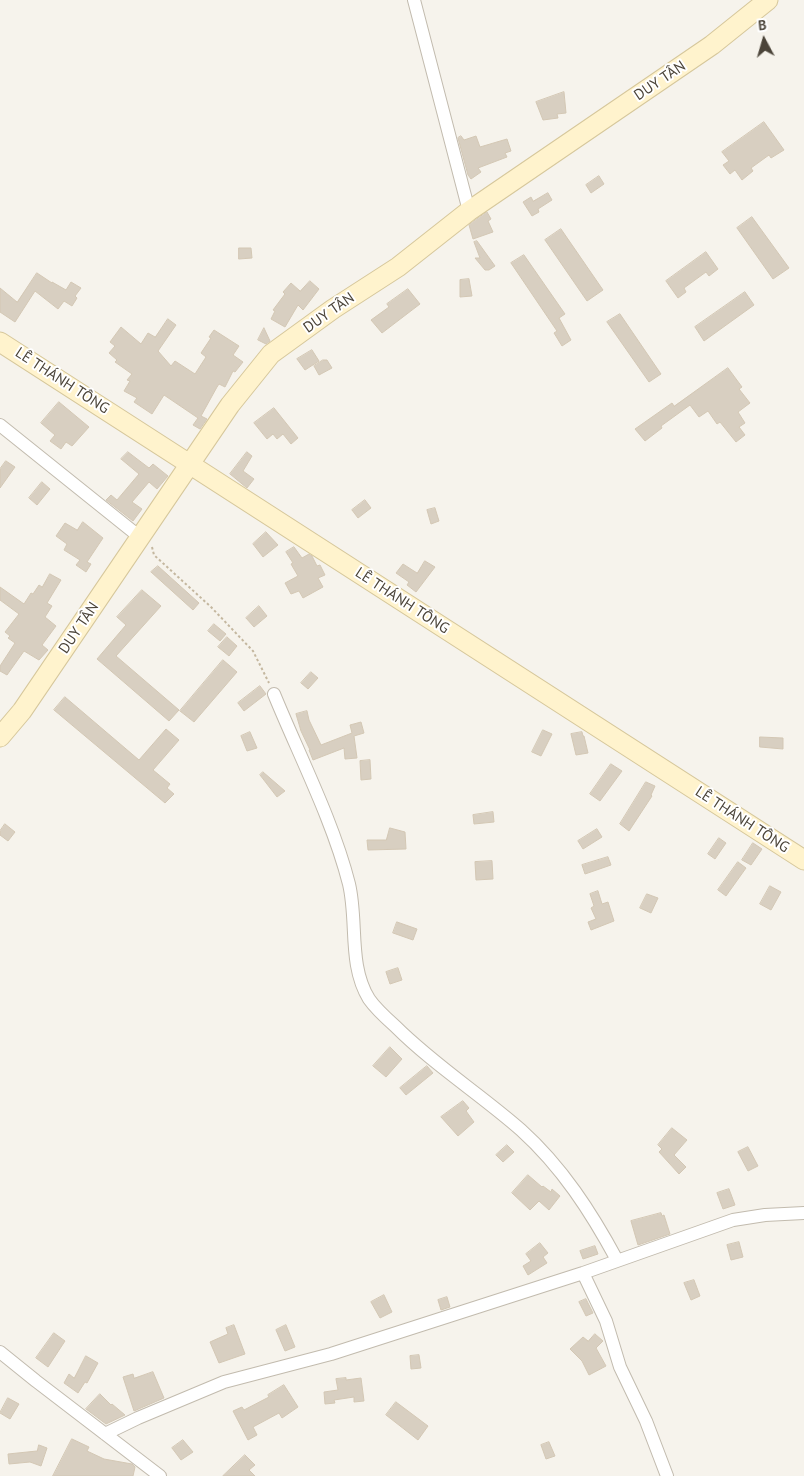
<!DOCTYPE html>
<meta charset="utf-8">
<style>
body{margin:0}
#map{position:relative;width:804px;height:1476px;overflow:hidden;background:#f6f3ec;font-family:"PT Sans",sans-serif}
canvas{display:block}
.north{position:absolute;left:739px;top:15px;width:50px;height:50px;-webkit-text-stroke:4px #fff;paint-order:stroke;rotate:354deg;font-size:14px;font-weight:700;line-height:20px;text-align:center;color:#4b4439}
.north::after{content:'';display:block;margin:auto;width:18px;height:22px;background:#4b4439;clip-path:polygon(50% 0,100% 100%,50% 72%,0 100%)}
</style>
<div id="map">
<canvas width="804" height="1476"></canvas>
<div class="north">B</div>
</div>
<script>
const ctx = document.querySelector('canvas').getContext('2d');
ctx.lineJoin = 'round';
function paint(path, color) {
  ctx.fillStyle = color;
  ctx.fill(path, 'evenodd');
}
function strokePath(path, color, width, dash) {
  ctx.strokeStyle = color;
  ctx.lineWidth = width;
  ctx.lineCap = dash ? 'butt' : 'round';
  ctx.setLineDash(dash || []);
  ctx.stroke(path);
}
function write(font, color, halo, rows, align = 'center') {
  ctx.font = font + ' "PT Sans",sans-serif';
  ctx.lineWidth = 4;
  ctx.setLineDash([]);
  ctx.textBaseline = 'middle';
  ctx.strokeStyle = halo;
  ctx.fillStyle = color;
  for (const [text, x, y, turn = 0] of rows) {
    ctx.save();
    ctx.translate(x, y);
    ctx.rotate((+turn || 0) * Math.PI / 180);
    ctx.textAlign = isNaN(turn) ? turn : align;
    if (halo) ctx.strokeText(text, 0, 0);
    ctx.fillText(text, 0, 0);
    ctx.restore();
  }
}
const building = new Path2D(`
 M 564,92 L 566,113 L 557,114 L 558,118 L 543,120 L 536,102 Z
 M 764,122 L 784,150 L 771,158 L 769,155 L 751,168 L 753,171 L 742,180 L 735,170 L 730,174 L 723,165 L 729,161 L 722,152 Z
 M 461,136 L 464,140 L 476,136 L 480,147 L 507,139 L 511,151 L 505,153 L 507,157 L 478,168 L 481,172 L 471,179 L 468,175 L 458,138 Z
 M 599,176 L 604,184 L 591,193 L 586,185 Z
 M 548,193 L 552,200 L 538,209 L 539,212 L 532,216 L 523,202 L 531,197 L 533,201 Z
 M 487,212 L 491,219 L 488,221 L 493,232 L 473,239 L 469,225 Z
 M 752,217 L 789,268 L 773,279 L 737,228 Z
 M 561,229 L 603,290 L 587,301 L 545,240 Z
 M 477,241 L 495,266 L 489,270 L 485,270 L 475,258 L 480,258 L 474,242 Z
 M 239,248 L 251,248 L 252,258 L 239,259 Z
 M 706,252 L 718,269 L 709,276 L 706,272 L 684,288 L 686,292 L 678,298 L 666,281 Z
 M 524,255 L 565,314 L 559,318 L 571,340 L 562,346 L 554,333 L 557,331 L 511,263 Z
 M 37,273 L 52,283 L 52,282 L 66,290 L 71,282 L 81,288 L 75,296 L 77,298 L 72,306 L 64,301 L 58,309 L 35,291 L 15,322 L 0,312 L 0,288 L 17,302 Z
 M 469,279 L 472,296 L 460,297 L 460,280 Z
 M 310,281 L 319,289 L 303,310 L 298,305 L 285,327 L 271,319 L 275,311 L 273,310 L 285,294 L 283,292 L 291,283 L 300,291 Z
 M 408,289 L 420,304 L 382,333 L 371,320 L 389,307 L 387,304 Z
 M 745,292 L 754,305 L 704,341 L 695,327 Z
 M 620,314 L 661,374 L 649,382 L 607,322 Z
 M 168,319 L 176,325 L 158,351 L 171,366 L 175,361 L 195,374 L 206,357 L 201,353 L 211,338 L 209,337 L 214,330 L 239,346 L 233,355 L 243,362 L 235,372 L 233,371 L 225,387 L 219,384 L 217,387 L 201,416 L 207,419 L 200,429 L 193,425 L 198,418 L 164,395 L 152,414 L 134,402 L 137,398 L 124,391 L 130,381 L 127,380 L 132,374 L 115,362 L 117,360 L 109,353 L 115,346 L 110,342 L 121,327 L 141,344 L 148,333 L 155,337 Z
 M 264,328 L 270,341 L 266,344 L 258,340 Z
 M 312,350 L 319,361 L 305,370 L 297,359 Z
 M 323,360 L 327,360 L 332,368 L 319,375 L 314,366 Z
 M 728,368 L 742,387 L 739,389 L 750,403 L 738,412 L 745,423 L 739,427 L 745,435 L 736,442 L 720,422 L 717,424 L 708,411 L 699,417 L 690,405 L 661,426 L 662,428 L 645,441 L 635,429 L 672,403 L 674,406 Z
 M 59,402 L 89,427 L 72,446 L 66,442 L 61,449 L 50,441 L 55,435 L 41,423 Z
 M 274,408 L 298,438 L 291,444 L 283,434 L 277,439 L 273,434 L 267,439 L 254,423 Z
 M 128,452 L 149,468 L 153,464 L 168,476 L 157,489 L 149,482 L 132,502 L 142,509 L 133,521 L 106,500 L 111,495 L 117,500 L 139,474 L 121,459 Z
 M 247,452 L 252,456 L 243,471 L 254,479 L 247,488 L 230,474 Z
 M 6,461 L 15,467 L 0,488 L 0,469 Z
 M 42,482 L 50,489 L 37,505 L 29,498 Z
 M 365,500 L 371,508 L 358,518 L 352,510 Z
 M 435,508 L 439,521 L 431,524 L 427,510 Z
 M 83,522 L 103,538 L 87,562 L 91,564 L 86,572 L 76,565 L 80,560 L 64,550 L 67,544 L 56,536 L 65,523 L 77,530 Z
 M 266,532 L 278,545 L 263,557 L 253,544 Z
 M 294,547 L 302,558 L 309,554 L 312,556 L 317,566 L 320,565 L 325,575 L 318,578 L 323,587 L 303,598 L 299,591 L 291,594 L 285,583 L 298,576 L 291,564 L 293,563 L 286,552 Z
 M 425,561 L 435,567 L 416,592 L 407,585 L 409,582 L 396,573 L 403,564 L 417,573 Z
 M 158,566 L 199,603 L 193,610 L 151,572 Z
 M 50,574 L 61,580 L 47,603 L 52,606 L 45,617 L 56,626 L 42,645 L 48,650 L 39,660 L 24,651 L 7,675 L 0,671 L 0,666 L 15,643 L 8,638 L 10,636 L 5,632 L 19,614 L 0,600 L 0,587 L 24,604 L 31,593 L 33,594 L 39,585 L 42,587 Z
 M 142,590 L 161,606 L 116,656 L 179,710 L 169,721 L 97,659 L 126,625 L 117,617 Z
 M 259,606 L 267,616 L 254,627 L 246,618 Z
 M 214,624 L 226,634 L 220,641 L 208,631 Z
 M 227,637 L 237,646 L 229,656 L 218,647 Z
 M 223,660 L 237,672 L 194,722 L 180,711 Z
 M 311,672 L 318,678 L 308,689 L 301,683 Z
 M 260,686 L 266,694 L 244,711 L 238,703 Z
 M 65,697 L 139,760 L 166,729 L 179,740 L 153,770 L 170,784 L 167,788 L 174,794 L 165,803 L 54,710 Z
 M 307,711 L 309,720 L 321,745 L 352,733 L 350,725 L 361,722 L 364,733 L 354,736 L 357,758 L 345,759 L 344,748 L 313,760 L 309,750 L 310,750 L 301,731 L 296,714 Z
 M 543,730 L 552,734 L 541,756 L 532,752 Z
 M 250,732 L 257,748 L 247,751 L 241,736 Z
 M 582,732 L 583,736 L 584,736 L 588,753 L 576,755 L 571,734 Z
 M 760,737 L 783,738 L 783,749 L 760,747 Z
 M 370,760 L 371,779 L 361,780 L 360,761 Z
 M 611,764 L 622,771 L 600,801 L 590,794 Z
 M 263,772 L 285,791 L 277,797 L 260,775 Z
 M 646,782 L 655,786 L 651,795 L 652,796 L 629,831 L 620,824 Z
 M 493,812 L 494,822 L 474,824 L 473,815 Z
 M 5,824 L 15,832 L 8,841 L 0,835 L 0,831 Z
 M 390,828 L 405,832 L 406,849 L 368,850 L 367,840 L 386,840 Z
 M 597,829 L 602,837 L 583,849 L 578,841 Z
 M 719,838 L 726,843 L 715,859 L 708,854 Z
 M 753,843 L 762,849 L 751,865 L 742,860 Z
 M 608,857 L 611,865 L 585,874 L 582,865 Z
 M 492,861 L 493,879 L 476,880 L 475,862 Z
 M 738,862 L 746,868 L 726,896 L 718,890 Z
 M 770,886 L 781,892 L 771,910 L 760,904 Z
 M 598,891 L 602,904 L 608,902 L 614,921 L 591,930 L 588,922 L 596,919 L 591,908 L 594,906 L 590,894 Z
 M 647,894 L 658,898 L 651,913 L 640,908 Z
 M 397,922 L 417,929 L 413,940 L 393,933 Z
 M 398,968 L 402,980 L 390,984 L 386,972 Z
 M 390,1047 L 402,1059 L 386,1077 L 373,1066 Z
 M 427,1066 L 433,1073 L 406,1095 L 400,1088 Z
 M 463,1101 L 469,1108 L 466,1111 L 474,1122 L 458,1136 L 441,1117 Z
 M 672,1128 L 687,1140 L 674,1155 L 686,1167 L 679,1174 L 659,1152 L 662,1149 L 658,1145 Z
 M 507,1145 L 514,1152 L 503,1162 L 496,1155 Z
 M 748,1147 L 758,1166 L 748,1171 L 738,1152 Z
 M 528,1175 L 542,1187 L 543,1186 L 551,1192 L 552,1189 L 560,1196 L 549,1210 L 539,1201 L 530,1210 L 512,1193 Z
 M 729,1189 L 735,1205 L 723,1209 L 717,1193 Z
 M 661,1213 L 662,1216 L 664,1215 L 670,1234 L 638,1245 L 631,1221 Z
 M 739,1242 L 743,1257 L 731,1260 L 727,1245 Z
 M 540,1243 L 548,1253 L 543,1257 L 547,1263 L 528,1275 L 523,1266 L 531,1261 L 526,1254 Z
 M 595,1246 L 598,1254 L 583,1259 L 580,1251 Z
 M 694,1280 L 700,1296 L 691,1300 L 684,1283 Z
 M 384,1295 L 392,1312 L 380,1318 L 371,1302 Z
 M 447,1297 L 450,1307 L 441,1310 L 438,1300 Z
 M 586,1299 L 593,1313 L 586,1316 L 579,1302 Z
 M 234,1325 L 245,1354 L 219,1363 L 210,1342 L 228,1334 L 226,1328 Z
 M 286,1325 L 295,1347 L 285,1351 L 276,1330 Z
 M 54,1333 L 65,1341 L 48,1367 L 36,1358 Z
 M 595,1334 L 603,1341 L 596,1348 L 606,1366 L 589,1375 L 582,1361 L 570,1349 L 583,1337 L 588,1341 Z
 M 419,1355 L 421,1368 L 411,1369 L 410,1356 Z
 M 86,1356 L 98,1363 L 87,1383 L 85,1382 L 78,1393 L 64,1383 L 69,1374 L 74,1378 Z
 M 153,1372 L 164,1398 L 134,1411 L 123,1377 L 133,1374 L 134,1378 Z
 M 346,1378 L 346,1380 L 361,1378 L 364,1401 L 354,1402 L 354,1397 L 334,1400 L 335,1403 L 325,1404 L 324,1392 L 338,1390 L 336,1379 Z
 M 284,1385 L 298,1407 L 282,1418 L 279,1413 L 253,1427 L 257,1435 L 248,1440 L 233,1411 L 242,1407 L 244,1410 L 269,1397 L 268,1395 Z
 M 100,1394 L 111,1405 L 112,1404 L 125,1415 L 106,1424 L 86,1409 Z
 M 8,1398 L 19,1404 L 10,1419 L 0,1413 Z
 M 396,1402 L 428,1426 L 418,1440 L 386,1415 Z
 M 72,1439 L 89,1447 L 87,1451 L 104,1459 L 132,1464 L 135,1467 L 133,1476 L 53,1476 Z
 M 183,1440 L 193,1452 L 181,1460 L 172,1448 Z
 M 549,1442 L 555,1456 L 546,1459 L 541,1445 Z
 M 39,1445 L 47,1448 L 41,1466 L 30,1462 L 9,1464 L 8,1454 L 37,1451 Z
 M 245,1455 L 255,1465 L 249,1470 L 255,1476 L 223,1476 Z`);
const path = new Path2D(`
 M 152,547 L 154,555 L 211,607 L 253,651 L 269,683`);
const street = new Path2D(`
 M 414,0 L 469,211
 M 0,425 L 141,538
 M 274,694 C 299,755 333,821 349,884 C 358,922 348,965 369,999 C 376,1009 386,1018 395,1026 C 434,1065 480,1094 521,1130 C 562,1167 591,1212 617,1260
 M 583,1273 L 606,1321 L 620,1367 L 646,1421 L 667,1476
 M 0,1352 L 36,1381 L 160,1476
 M 105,1434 L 138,1418 L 224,1382 L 331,1354 L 583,1273 L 733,1220 L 765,1215 L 804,1213`);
const secondary = new Path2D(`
 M 0,342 L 804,860
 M 0,737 L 22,711 L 230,405 L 271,354 L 333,309 L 398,267 L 469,211 L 712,45 L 768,0`);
const streetNames = [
 ["DUY TÂN",660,81,-34],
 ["DUY TÂN",329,313,-35],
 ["LÊ THÁNH TÔNG",62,381,33],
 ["LÊ THÁNH TÔNG",402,601,33],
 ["DUY TÂN",79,628,-56],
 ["LÊ THÁNH TÔNG",742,820,33]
];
paint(building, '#d8cfc1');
strokePath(building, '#d3c7b4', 1);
strokePath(street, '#c2bbae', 14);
strokePath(secondary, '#d6c79b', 21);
strokePath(path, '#c4b79f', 2, [2.5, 2.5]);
strokePath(street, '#fff', 12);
strokePath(secondary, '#fff3cd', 19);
write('15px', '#4b4439', '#fff', streetNames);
</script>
